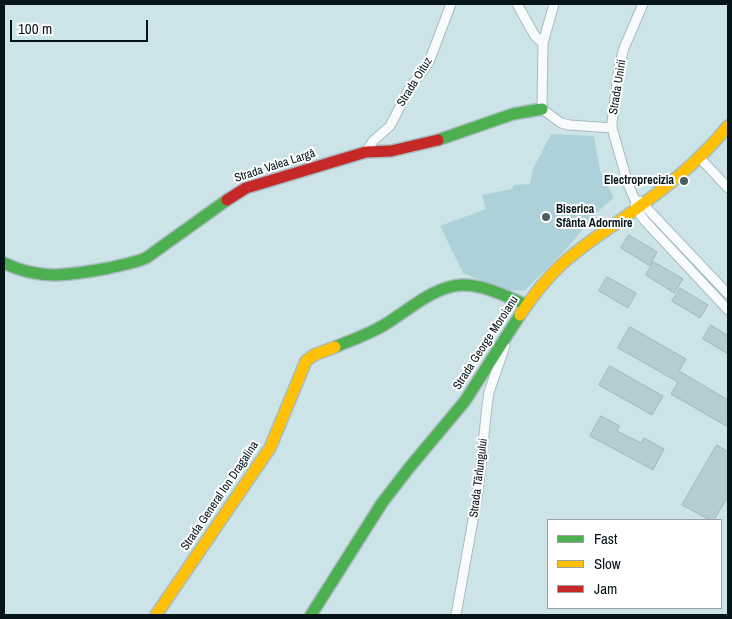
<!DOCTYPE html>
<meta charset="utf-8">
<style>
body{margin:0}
#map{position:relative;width:732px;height:619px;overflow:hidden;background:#cce4e8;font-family:"Archivo Narrow",sans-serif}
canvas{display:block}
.frame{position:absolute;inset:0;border:5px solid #051518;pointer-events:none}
.legend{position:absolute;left:547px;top:519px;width:175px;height:90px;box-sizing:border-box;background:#fff;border:1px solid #9ba1a3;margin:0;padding:6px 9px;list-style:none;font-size:15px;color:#051518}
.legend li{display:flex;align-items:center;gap:10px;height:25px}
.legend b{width:25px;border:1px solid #9ba1a3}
.scale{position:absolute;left:10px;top:20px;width:138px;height:22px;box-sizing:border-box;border:2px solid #051518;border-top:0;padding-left:6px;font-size:15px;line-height:18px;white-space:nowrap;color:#051518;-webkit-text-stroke:4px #fff;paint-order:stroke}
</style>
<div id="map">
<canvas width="732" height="619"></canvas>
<div class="frame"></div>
<ul class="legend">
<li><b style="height:6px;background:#4caf50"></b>Fast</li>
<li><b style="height:6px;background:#ffc107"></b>Slow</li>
<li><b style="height:6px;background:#c62828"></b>Jam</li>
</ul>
<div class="scale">100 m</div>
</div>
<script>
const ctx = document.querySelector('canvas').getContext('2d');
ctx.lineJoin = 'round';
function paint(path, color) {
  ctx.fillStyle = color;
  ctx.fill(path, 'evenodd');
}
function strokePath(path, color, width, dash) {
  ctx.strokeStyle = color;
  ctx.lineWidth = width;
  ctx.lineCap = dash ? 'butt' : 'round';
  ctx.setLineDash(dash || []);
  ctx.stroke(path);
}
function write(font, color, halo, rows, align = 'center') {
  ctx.font = font + ' "Archivo Narrow",sans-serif';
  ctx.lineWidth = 4;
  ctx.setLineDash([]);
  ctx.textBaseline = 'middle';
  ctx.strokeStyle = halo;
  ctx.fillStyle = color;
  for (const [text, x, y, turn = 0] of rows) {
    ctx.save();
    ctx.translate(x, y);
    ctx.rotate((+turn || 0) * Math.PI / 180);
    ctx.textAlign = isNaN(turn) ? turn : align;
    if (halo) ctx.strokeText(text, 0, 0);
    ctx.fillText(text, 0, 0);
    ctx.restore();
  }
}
const green = new Path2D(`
 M 551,134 L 594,136 L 600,170 L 614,198 C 595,211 582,232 566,249 C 553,263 538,276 525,291 L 505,290 L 463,273 L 440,226 L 486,209 L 482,195 L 512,189 L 514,185 L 530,184 L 533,169 Z`);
const building = new Path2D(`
 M 629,235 L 657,252 L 650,266 L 621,248 Z
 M 654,262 L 683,279 L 674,293 L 646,275 Z
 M 607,277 L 636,293 L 628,308 L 599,291 Z
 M 680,288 L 708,305 L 700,318 L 672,301 Z
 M 711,325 L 728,336 L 728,354 L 703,339 Z
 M 630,327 L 686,359 L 679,371 L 728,400 L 728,427 L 671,394 L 678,382 L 618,348 Z
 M 610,366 L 663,396 L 652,415 L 599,385 Z
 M 601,416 L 620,426 L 617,431 L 641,443 L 644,438 L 664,449 L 653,470 L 590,436 Z
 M 717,445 L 728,452 L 728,501 L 726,500 L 714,520 L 710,520 L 682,505 Z`);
const street = new Path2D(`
 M 517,4 L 535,36 L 543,43
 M 554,4 L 543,43 L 542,109 L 561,123 L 570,125 L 612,128
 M 366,152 L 373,141 L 390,126 L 409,89 L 429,62 L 451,4
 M 700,158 L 728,188
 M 635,200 L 628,184 L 612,128 L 612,122 L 619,67 L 624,48 L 643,4
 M 640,201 L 728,294
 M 635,205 L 635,208 L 645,221 L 728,310
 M 456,615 L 478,492 L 487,406 L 489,392 L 505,346`);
const fast = new Path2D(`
 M 438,140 L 513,114 L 542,109
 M 4,263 C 40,281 71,275 109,268 C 122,265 134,263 146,258 L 227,200
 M 335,347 C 352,340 369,334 384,325 C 408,311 432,287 461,285 C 484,284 507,297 527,305
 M 311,615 L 382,503 L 409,468 L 465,401 L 520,315`);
const slow = new Path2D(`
 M 520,315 C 532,297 545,280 561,265 C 580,247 604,232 625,217 C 663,190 699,162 728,126
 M 156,615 L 270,448 L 306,361 L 314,355 L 335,347`);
const jam = new Path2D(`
 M 227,200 L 246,188 L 366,152 L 391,151 L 438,140`);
const markers = [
 [684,181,5,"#4b5d61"],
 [546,217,5,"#4b5d61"]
];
const streetNames = [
 ["Strada Oituz",415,82,-58],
 ["Strada Unirii",618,87,-81],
 ["Strada Valea Largă",275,166,-18],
 ["Strada George Moroianu",486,343,-57],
 ["Strada Tărlungului",479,478,-83],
 ["Strada General Ion Dragalina",220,496,-56]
];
const poiNames = [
 ["Electroprecizia",674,181],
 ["Biserica",556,210,"left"],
 ["Sfânta Adormire",556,224,"left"]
];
paint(green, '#add1d8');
paint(building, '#b4cdd1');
strokePath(building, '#a3b6ba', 1);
strokePath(street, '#a9bcc0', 11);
strokePath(fast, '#a9bcc0', 14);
strokePath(slow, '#a9bcc0', 14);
strokePath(jam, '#a9bcc0', 14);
strokePath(street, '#f7fbfc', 9);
strokePath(fast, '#4caf50', 11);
strokePath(slow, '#ffc107', 11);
strokePath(jam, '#c62828', 11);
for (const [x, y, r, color] of markers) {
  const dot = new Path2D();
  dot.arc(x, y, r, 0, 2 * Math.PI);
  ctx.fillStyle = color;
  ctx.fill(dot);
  strokePath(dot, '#fff', 2);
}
write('12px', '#051518', '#fff', streetNames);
write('bold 12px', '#051518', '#fff', poiNames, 'right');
</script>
